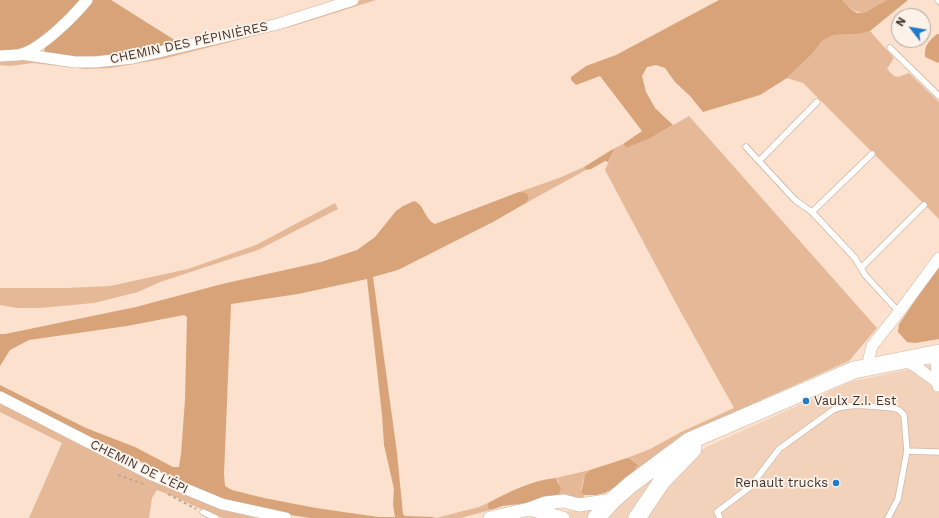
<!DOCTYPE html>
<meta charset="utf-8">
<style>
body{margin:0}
#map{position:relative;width:939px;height:518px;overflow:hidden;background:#fbe1ce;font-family:"Work Sans",sans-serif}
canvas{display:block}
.north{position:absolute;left:891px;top:8px;width:40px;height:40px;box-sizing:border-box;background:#fcf2ea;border:1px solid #b0a69e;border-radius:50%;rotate:301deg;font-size:11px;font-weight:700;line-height:16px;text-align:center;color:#3f352d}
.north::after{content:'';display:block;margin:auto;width:14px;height:18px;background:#1f7bc8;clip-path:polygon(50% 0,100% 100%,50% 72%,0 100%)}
</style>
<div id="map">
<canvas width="939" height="518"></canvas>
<div class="north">N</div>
</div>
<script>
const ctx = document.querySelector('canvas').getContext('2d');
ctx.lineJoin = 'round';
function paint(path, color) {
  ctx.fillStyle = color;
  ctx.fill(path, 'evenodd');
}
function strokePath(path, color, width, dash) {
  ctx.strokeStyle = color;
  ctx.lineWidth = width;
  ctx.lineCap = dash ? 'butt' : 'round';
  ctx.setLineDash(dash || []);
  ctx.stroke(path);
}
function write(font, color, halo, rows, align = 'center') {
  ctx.font = font + ' "Work Sans",sans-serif';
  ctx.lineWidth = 3.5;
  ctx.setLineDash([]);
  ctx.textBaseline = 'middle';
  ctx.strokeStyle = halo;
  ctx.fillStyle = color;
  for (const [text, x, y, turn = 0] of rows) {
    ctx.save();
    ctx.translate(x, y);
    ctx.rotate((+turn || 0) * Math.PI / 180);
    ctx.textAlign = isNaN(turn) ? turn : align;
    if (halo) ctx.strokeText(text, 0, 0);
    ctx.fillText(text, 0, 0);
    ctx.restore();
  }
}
const built = new Path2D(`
 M 939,363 L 939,518 L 529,518 L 603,505 L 707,447 L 850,382 Z`);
const green = new Path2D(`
 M 361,0 L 376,0 L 293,26 L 163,59 L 111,68 L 85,69 L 33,63 L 10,66 L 0,65 L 0,60 L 10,58 L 82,66 L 328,11 Z
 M 842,0 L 887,0 C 869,12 859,20 842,0 Z
 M 870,31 L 894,58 L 887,69 L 894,76 L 898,77 L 909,73 L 939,102 L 939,219 L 803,83 L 787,78 L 812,54 L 822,41 L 834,35 L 859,34 Z
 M 689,116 L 877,328 L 849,361 L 741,409 L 684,437 L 629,479 L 638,465 L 632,459 L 627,458 L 650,449 L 683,431 L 734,408 L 678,307 L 605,170 L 613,152 L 613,149 L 623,144 L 626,148 L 649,139 Z
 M 584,167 L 586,170 L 526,203 L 529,198 L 519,192 L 559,178 Z
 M 335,203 L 338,209 L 258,250 L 160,282 L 138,292 L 94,303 L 40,308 L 17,308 L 0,305 L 0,288 L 66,288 L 110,286 L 188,269 L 256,245 Z
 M 0,401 L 221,509 L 257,518 L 224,518 L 214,515 L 175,497 L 157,490 L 152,498 L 149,518 L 29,518 L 62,443 L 0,412 Z
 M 590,470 C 583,477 582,483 581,493 L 584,495 L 584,498 L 558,496 L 559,482 L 556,478 Z
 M 488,503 L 488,509 L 494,509 L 461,518 L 436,518 L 479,507 Z`);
const forest = new Path2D(`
 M 0,0 L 80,0 C 64,18 46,41 22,49 C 15,51 7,51 0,52 Z
 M 92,0 L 111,0 L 181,44 L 165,49 L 88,60 L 44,53 L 45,47 Z
 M 719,0 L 842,0 L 852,10 L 857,13 L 866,12 L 887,0 L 908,0 L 870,31 L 859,34 L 834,35 L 822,41 L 812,54 L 787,78 L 760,95 L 703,112 L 690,96 L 675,82 L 665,68 L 656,65 L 647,67 L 642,76 L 646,92 L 655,108 L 673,125 L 649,139 L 626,148 L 623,144 L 642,131 L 600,76 L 576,85 L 571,80 L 571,77 L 586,66 L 616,55 Z
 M 937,34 L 939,34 L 939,62 L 938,63 L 925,57 C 924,45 929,41 937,34 Z
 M 613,149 L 613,152 L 608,162 L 605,161 L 591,169 L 586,170 L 584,167 Z
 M 519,192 L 526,193 L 529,198 L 526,203 L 493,222 L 398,270 L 373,277 L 397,453 L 403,514 L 405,516 L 433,517 L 436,518 L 310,518 L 259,510 L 202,492 L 0,392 L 0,385 L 86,428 L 135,447 L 173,467 L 179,467 L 181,454 L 185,400 L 187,317 L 184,315 L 127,326 L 29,340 L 10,350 L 0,366 L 0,334 L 5,334 L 136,307 L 222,284 L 321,262 L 357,250 L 375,237 L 396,211 L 403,206 L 414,201 C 425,205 424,219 435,224 ZM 367,279 L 382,415 L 384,445 L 394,489 L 393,504 L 395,517 L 378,517 L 316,508 L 264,498 L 232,490 L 225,486 L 224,474 L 231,304 L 298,294 Z
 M 939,266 L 939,339 L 915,343 L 907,342 L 898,332 L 899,324 Z
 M 627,458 L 631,459 L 638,465 L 629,479 L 605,493 L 596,495 L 584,495 L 581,493 L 585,475 L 590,470 Z
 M 556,478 L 561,489 L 558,496 L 529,503 L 502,506 L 494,509 L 488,509 L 488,503 C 509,492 532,480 556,478 Z`);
const path = new Path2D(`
 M 118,475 L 144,484
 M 168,494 L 196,509`);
const service = new Path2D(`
 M 938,0 L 939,1
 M 890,48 L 939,96
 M 746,147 L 795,200 L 812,212 L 855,258 L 865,275 L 899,312
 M 759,161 L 817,102
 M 812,212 L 872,154
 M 861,268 L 924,205
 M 907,451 L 939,452
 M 203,512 L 216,518
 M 720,518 L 717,512 L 750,487 L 779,449 L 833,410 C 851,402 873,407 893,408 L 899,410 L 904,415 L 907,451 L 898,499 L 888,518`);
const minor = new Path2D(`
 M 21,54 L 75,62 L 95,62 L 133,58 L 278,24 L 353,0
 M 0,56 C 7,55 16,56 22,54 C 43,47 73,17 87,0
 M 903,360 L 915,366 L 937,382
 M 869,366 L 869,358 L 872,346 L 899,312 L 939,258
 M 938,386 L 936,362 L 939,355
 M 0,397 L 152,475 L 222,504 L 286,518`);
const tertiary = new Path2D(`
 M 529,509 L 563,518
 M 490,518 L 529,509 L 545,503 L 564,501 L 579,505 L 613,500`);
const primary = new Path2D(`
 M 596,518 L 613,500 L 630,485 L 689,441 L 854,370 L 939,353
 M 637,518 L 662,481 L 693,449`);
const markers = [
 [806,401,4,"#1f7bc8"],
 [836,483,4,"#1f7bc8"]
];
const streetNames = [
 ["CHEMIN DES PÉPINIÈRES",189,43,-12],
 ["CHEMIN DE L'ÉPI",139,467,26]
];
const poiNames = [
 ["Vaulx Z.I. Est",814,401],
 ["Renault trucks",828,483,"right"]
];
paint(built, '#f2d2bb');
paint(green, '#e5b998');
paint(forest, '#d9a379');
strokePath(service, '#cfb7a4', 7);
strokePath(minor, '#cfb7a4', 12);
strokePath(tertiary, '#cfb7a4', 14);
strokePath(primary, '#cfb7a4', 18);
strokePath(path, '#bda999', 2, [3, 3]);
strokePath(service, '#fff', 5.5);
strokePath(minor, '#fff', 11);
strokePath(tertiary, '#fff', 13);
strokePath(primary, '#fff', 17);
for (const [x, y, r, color] of markers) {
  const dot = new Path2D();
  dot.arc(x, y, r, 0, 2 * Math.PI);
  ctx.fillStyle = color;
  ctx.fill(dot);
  strokePath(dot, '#fcf2ea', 1.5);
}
write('13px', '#3f352d', '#fcf2ea', streetNames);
write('13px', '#3f352d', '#fcf2ea', poiNames, 'left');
</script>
